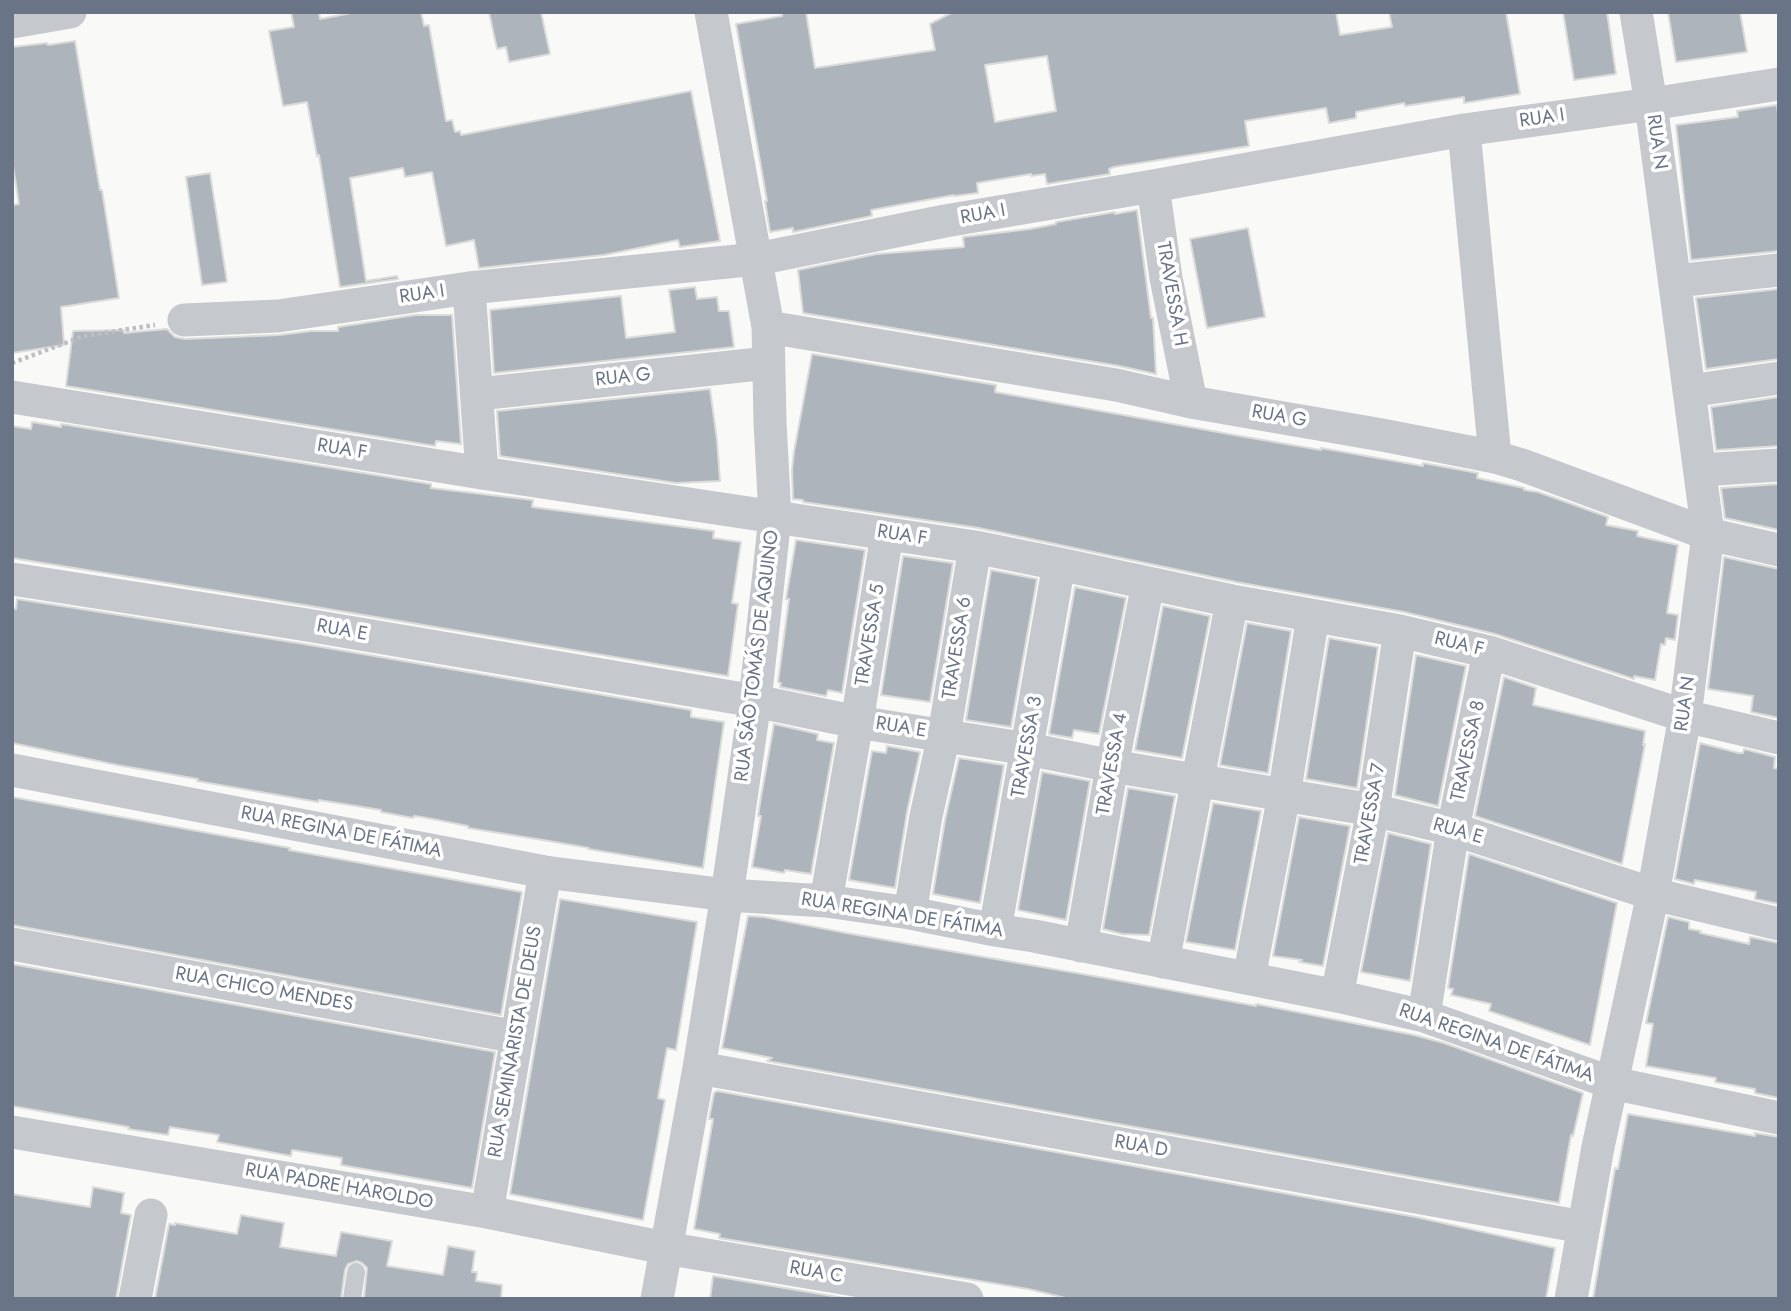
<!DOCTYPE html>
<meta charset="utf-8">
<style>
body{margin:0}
#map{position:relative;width:1791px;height:1311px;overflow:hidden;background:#f9f9f7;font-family:Jost,sans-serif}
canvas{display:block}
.frame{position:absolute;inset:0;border:14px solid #697587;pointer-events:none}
</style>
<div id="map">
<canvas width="1791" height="1311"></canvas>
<div class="frame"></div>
</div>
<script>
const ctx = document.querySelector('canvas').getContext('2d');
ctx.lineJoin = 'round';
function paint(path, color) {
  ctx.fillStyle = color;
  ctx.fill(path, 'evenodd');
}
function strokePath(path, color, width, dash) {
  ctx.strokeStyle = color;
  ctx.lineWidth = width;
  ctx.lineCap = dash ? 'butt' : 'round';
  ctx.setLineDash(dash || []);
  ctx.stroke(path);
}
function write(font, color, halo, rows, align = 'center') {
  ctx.font = font + ' Jost,sans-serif';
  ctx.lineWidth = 7;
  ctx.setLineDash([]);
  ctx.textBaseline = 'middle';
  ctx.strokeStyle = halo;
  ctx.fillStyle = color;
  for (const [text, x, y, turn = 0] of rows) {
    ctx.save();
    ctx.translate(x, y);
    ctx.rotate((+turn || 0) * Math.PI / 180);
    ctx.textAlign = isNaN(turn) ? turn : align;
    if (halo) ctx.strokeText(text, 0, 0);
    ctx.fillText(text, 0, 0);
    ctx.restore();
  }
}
const building = new Path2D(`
 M 291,12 L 319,12 L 320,19 L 357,12 L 421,12 L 424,26 L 429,25 L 446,121 L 452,120 L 455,132 L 460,131 L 461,135 L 691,91 L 720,241 L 680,247 L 678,240 L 604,255 L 479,268 L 474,240 L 446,246 L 432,172 L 405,177 L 403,168 L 350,178 L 366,281 L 397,276 L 398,279 L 340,287 L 319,155 L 317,156 L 307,102 L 283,106 L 269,31 L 294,27 Z
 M 489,12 L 541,12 L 550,54 L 509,62 L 506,47 L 497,49 Z
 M 782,12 L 806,12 L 815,68 L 935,50 L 930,24 L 953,12 L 1336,12 L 1340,35 L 1392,27 L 1389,12 L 1506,12 L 1520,94 L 1464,103 L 1464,97 L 1405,106 L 1404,103 L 1356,112 L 1356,118 L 1329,123 L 1326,108 L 1245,121 L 1249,146 L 1114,167 L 1109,169 L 1110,174 L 1047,184 L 1045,174 L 1031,176 L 1031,174 L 977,183 L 978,193 L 954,196 L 954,195 L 871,210 L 872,216 L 793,232 L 793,228 L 770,232 L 765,201 L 767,201 L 736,24 L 782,16 ZM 1047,56 L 1056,111 L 995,122 L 985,65 Z
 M 1563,12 L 1607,12 L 1616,74 L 1574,80 Z
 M 1668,12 L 1740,12 L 1747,52 L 1676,62 Z
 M 75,41 L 100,190 L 102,190 L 119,298 L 61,307 L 64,345 L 12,353 L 12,205 L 19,204 L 12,159 L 12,47 L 47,43 L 48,45 Z
 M 1777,105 L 1779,123 L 1779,251 L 1691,260 L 1676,125 L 1738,117 L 1737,111 Z
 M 210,173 L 227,282 L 202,285 L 186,177 Z
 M 1137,210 L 1151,318 L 1153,318 L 1156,374 L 1119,366 L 803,313 L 798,270 L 877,254 L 964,247 L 963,237 L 1030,229 L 1056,224 L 1056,222 L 1115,212 L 1115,214 Z
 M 1248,228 L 1265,317 L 1207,328 L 1190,239 Z
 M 695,287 L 697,299 L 717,297 L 719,311 L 729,311 L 734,347 L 494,373 L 490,310 L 621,296 L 626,338 L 675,332 L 669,290 Z
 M 1779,289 L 1779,359 L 1706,369 L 1696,298 Z
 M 452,315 L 461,444 L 436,441 L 435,446 L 66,386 L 73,331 L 124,330 L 124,333 L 167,329 L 175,337 L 185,339 L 279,335 L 311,331 L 338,331 L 338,327 L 415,315 Z
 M 812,354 L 996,385 L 995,392 L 1240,436 L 1321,450 L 1321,448 L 1423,466 L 1423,463 L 1478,473 L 1477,478 L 1524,488 L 1524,490 L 1538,492 L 1608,517 L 1606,525 L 1638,531 L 1637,536 L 1678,545 L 1667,613 L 1678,615 L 1675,640 L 1666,638 L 1665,645 L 1661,644 L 1655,680 L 1634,676 L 1634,679 L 1495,634 L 1404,612 L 1236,582 L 979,528 L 803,502 L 803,500 L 793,499 L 792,470 L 794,452 Z
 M 710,389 L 717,440 L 720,481 L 676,483 L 500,456 L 497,411 Z
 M 1779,397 L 1779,446 L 1716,450 L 1711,407 Z
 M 32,422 L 61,427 L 61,424 L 431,484 L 431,488 L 533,500 L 532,507 L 714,531 L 713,538 L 741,542 L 732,603 L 738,604 L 728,676 L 304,605 L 12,558 L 12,426 L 31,429 Z
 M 1779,484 L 1779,530 L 1725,518 L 1721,488 Z
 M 796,540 L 865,550 L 842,693 L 828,690 L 826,696 L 780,687 L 781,683 L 778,682 L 789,599 L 786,599 Z
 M 903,556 L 953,563 L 930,702 L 881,695 Z
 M 1724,557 L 1779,569 L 1779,718 L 1751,712 L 1753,696 L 1708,689 Z
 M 991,570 L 1037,579 L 1011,727 L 966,720 Z
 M 1075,587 L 1126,598 L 1099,734 L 1074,730 L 1072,738 L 1049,734 Z
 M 17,599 L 298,643 L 691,710 L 691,717 L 724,722 L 703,868 L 588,849 L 589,848 L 549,841 L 468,828 L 468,826 L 422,817 L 414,816 L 413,818 L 381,812 L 381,810 L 319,800 L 318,802 L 197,781 L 198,779 L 117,765 L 12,743 L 12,608 L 16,609 Z
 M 1163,606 L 1210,616 L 1182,758 L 1135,750 Z
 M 1247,623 L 1291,631 L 1268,773 L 1220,765 Z
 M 1329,638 L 1378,647 L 1357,788 L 1306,779 Z
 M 1416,655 L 1466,666 L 1438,806 L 1395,795 Z
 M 1504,677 L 1536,688 L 1533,705 L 1645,731 L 1643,745 L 1645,744 L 1622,864 L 1475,816 Z
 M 774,724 L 818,734 L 817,740 L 834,743 L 811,874 L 785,870 L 784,873 L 752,867 L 761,816 L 758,816 L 761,797 Z
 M 1700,743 L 1739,753 L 1743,753 L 1744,749 L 1775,757 L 1774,768 L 1779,769 L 1779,904 L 1755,899 L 1756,892 L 1695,880 L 1694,884 L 1675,879 Z
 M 887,746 L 920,752 L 907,812 L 895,888 L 849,880 L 872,751 L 886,753 Z
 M 959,758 L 1004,765 L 980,903 L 933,894 L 945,820 Z
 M 1042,772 L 1090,781 L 1066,920 L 1018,910 Z
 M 1128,788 L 1175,796 L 1149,935 L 1122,934 L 1103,929 Z
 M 12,797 L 290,848 L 289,850 L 522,892 L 501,1015 L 12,925 Z
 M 1213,803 L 1261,811 L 1235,950 L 1186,942 Z
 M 1299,817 L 1350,826 L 1323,966 L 1299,962 L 1302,960 L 1273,956 Z
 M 1388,833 L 1431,844 L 1410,981 L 1361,972 Z
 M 1469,854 L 1617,903 L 1590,1045 L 1489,1011 L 1491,1004 L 1451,995 L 1453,989 L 1448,988 Z
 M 560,899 L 697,922 L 676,1050 L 667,1048 L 658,1098 L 665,1100 L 643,1220 L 510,1194 Z
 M 748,916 L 764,917 L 846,933 L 1105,978 L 1256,1006 L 1256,1004 L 1414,1035 L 1444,1043 L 1583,1093 L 1573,1136 L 1571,1135 L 1559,1203 L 767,1061 L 772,1058 L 722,1048 Z
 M 1668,917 L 1689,922 L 1689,929 L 1701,931 L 1700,933 L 1749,944 L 1750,937 L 1779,943 L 1779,1098 L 1755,1093 L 1755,1089 L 1715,1082 L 1716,1078 L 1646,1066 L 1653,1024 L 1646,1023 Z
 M 12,964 L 495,1052 L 472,1188 L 341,1165 L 342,1158 L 292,1150 L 291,1156 L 217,1142 L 219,1135 L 170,1127 L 168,1135 L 128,1129 L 129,1127 L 12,1106 Z
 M 717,1091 L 1416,1217 L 1555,1248 L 1546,1299 L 1070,1299 L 1028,1289 L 719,1238 L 720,1234 L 694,1229 L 713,1119 L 709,1119 L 714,1093 Z
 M 1628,1114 L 1755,1136 L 1755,1133 L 1779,1137 L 1779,1299 L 1593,1299 L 1615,1168 L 1618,1169 Z
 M 93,1187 L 124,1193 L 121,1213 L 131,1215 L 116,1299 L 12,1299 L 12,1194 L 90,1207 Z
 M 241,1215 L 284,1223 L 280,1247 L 336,1256 L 341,1232 L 392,1241 L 387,1266 L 443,1275 L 448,1246 L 475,1251 L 472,1272 L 477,1272 L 476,1281 L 502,1285 L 501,1299 L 364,1299 L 367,1268 L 362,1263 L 357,1261 L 348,1264 L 345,1270 L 341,1299 L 155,1299 L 169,1224 L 175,1225 L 175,1223 L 237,1234 Z
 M 713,1276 L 850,1299 L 710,1299 Z`);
const path = new Path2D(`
 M 12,363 L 84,336 L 155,325`);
const service = new Path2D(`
 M 352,1299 L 356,1272`);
const minor = new Path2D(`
 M 12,22 L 70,12
 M 1464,130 L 1495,457
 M 1153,186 L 1166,278 L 1191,402
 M 1675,281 L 1779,270
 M 469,288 L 482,473
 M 184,320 L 278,316 L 469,288 L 757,259 L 945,221 L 1153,186 L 1464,130 L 1651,104 L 1779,84
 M 768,327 L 1116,385 L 1191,402 L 1382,435 L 1495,457 L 1522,465 L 1708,534 L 1779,550
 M 1689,391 L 1779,378
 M 478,394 L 768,363
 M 12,397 L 482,473 L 975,547 L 1059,564 L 1232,601 L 1400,631 L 1489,652 L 1685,716 L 1779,738
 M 1700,470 L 1779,465
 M 12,579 L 301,624 L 755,701 L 857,722 L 1028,749 L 1112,766 L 1373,810 L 1453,829 L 1653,894 L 1779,924
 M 12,770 L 545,872 L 727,895 L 826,901 L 910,913 L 995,930 L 1034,936 L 1337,996 L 1424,1016 L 1612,1083 L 1779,1118
 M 826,901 L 857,722 L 887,534
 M 910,913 L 926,816 L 944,735 L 975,547
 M 995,930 L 1059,564
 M 12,944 L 517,1037
 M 1081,946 L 1112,766 L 1148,584
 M 1163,962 L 1232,601
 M 1249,978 L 1284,795 L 1313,616
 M 1337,996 L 1373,810 L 1400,631
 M 1424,1016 L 1453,829 L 1489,652
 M 699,1068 L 1583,1227
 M 12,1132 L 487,1212 L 665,1248 L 967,1299
 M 487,1212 L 545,872
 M 135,1299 L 151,1215
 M 657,1299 L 699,1068 L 727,895 L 755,701 L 775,517 L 770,422 L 768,327 L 711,12
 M 1571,1299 L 1598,1147 L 1653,894 L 1685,716 L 1708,534 L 1651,104 L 1636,12`);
const streetNames = [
 ["RUA I",1542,119,-8],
 ["RUA N",1656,142,82],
 ["RUA I",983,215,-10],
 ["TRAVESSA H",1171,294,80],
 ["RUA I",422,295,-8],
 ["RUA G",623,378,-6],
 ["RUA G",1279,417,10],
 ["RUA F",342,450,9],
 ["RUA F",902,536,9],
 ["RUA E",342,631,10],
 ["TRAVESSA 5",871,635,-81],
 ["RUA F",1459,645,14],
 ["TRAVESSA 6",958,648,-81],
 ["RUA SÃO TOMÁS DE AQUINO",758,656,-83],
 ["RUA N",1686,704,-82],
 ["RUA E",901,728,9],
 ["TRAVESSA 3",1028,747,-80],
 ["TRAVESSA 8",1469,751,-78],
 ["TRAVESSA 4",1113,764,-80],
 ["TRAVESSA 7",1371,814,-80],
 ["RUA E",1458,832,16],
 ["RUA REGINA DE FÁTIMA",341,833,11],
 ["RUA REGINA DE FÁTIMA",902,916,9],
 ["RUA CHICO MENDES",264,990,10],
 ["RUA SEMINARISTA DE DEUS",516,1042,-80],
 ["RUA REGINA DE FÁTIMA",1496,1044,19],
 ["RUA D",1141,1147,10],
 ["RUA PADRE HAROLDO",339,1187,10],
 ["RUA C",816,1273,10]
];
paint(building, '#aeb4bb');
strokePath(building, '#dbdbd9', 2);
strokePath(path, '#bdbfc2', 4.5, [3.5, 3.5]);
strokePath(service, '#c5c8cc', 18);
strokePath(minor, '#c5c8cc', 33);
write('19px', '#697587', '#fff', streetNames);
</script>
